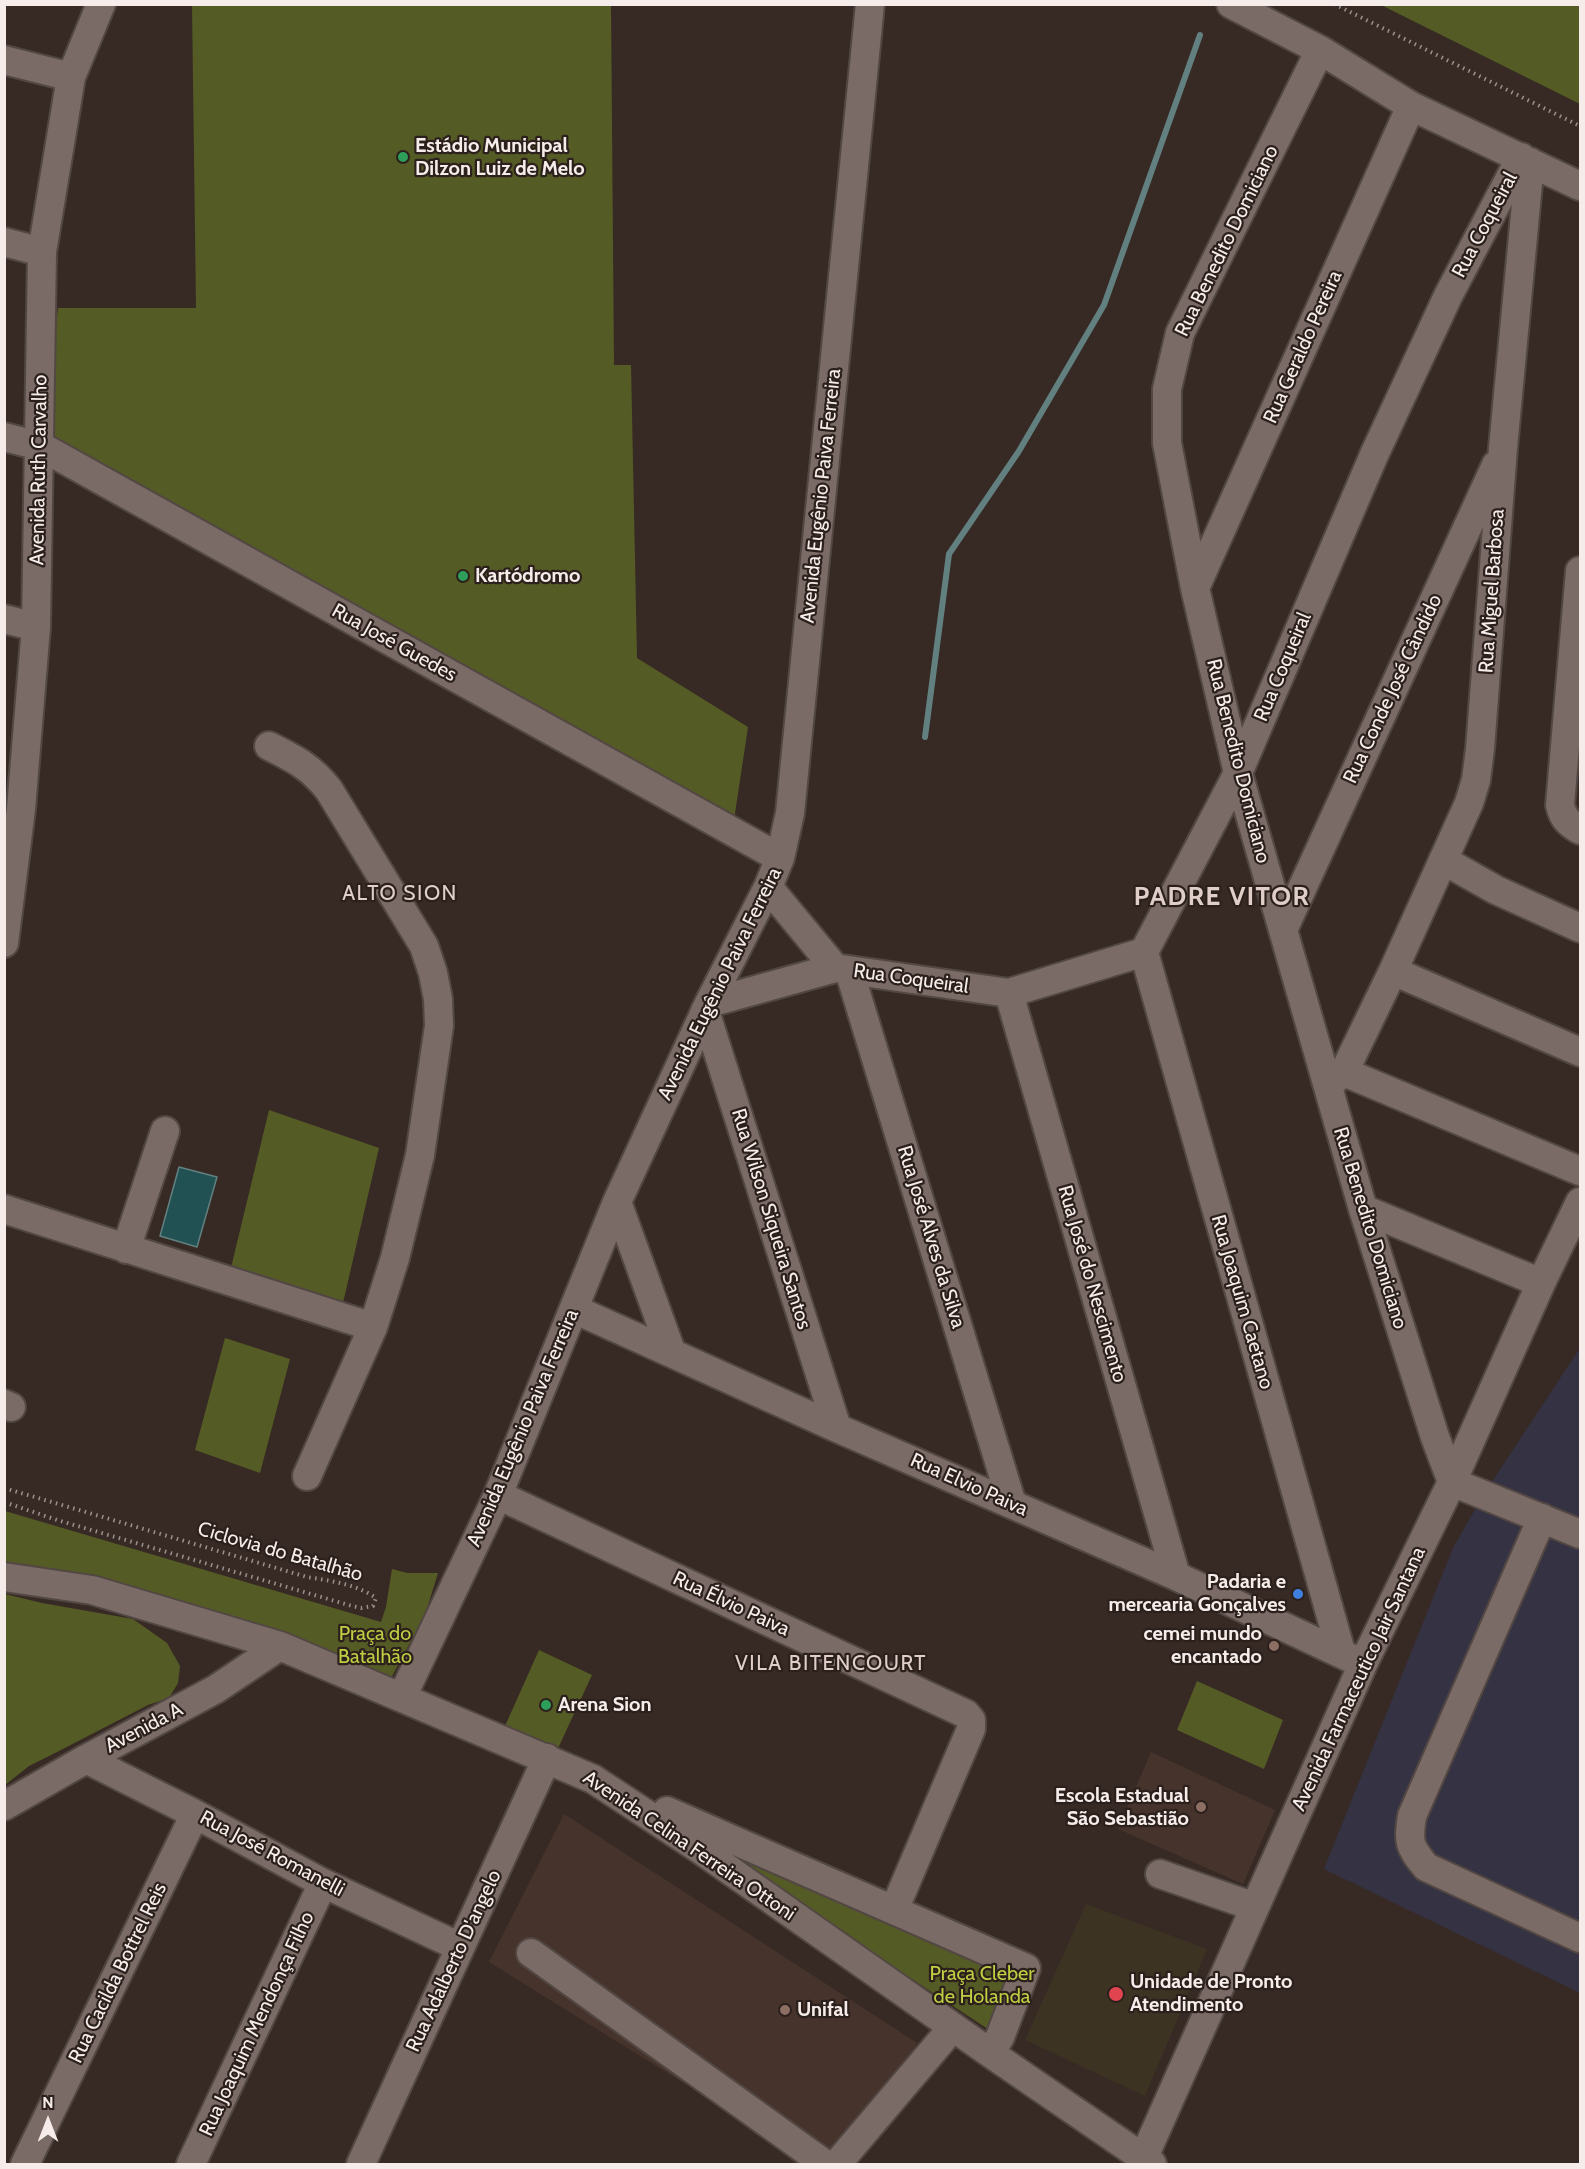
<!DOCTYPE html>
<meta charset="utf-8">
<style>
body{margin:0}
#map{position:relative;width:1585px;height:2169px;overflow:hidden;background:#372a25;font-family:Cabin,sans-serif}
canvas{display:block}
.frame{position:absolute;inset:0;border:6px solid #f6edea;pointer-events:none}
.north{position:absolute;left:18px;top:2091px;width:60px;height:60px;-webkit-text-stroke:4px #2c201c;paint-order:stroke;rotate:0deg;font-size:16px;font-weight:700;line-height:24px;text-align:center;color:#f6edea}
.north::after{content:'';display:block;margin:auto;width:21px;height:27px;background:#f6edea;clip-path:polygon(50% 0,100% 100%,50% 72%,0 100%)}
</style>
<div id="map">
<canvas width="1585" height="2169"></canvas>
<div class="frame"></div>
<div class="north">N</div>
</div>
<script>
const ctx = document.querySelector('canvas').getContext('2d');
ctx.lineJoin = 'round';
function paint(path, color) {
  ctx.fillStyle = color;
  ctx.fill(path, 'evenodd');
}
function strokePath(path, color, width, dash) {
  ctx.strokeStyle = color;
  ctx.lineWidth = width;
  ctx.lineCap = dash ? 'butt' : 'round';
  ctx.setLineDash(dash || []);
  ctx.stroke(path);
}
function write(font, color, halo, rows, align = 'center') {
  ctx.font = font + ' Cabin,sans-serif';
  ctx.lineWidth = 4.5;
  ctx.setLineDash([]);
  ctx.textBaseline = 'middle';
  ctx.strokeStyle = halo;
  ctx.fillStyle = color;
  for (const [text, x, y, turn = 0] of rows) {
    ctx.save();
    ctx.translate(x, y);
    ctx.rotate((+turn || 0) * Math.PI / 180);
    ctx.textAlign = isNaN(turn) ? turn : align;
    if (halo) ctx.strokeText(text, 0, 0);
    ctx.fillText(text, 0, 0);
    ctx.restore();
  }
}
const built = new Path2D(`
 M 1151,1752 L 1275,1810 L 1243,1884 L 1118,1829 Z
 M 564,1814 L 917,2043 L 844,2164 L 814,2164 L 489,1962 Z`);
const industrial = new Path2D(`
 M 1580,1348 L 1580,1993 L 1324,1869 L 1453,1548 L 1482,1497 Z`);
const medical = new Path2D(`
 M 1086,1904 L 1207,1949 L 1145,2096 L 1025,2040 Z`);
const green = new Path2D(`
 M 192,5 L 611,5 L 614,365 L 631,365 L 637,658 L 748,727 L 734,820 L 64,448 L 51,434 L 49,388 L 58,308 L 196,308 Z
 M 1381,5 L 1580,5 L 1580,104 Z
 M 269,1110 L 379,1148 L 342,1307 L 229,1276 Z
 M 225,1338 L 290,1359 L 260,1473 L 195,1450 Z
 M 5,1511 L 381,1622 L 386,1607 L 392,1569 L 407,1573 L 438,1573 L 425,1615 L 390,1680 L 71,1574 L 32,1566 L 5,1563 Z
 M 5,1594 L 42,1603 L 133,1619 L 167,1643 L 180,1666 L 178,1683 L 169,1698 L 148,1705 L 57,1752 L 29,1766 L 5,1785 Z
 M 539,1650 L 592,1675 L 554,1757 L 501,1735 Z
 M 1197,1681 L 1283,1720 L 1264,1769 L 1177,1730 Z
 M 640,1800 L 1027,1969 L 1000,2037 Z`);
const water = new Path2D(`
 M 179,1167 L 217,1177 L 197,1247 L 160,1236 Z`);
const stream = new Path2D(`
 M 925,737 L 949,554 L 1019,451 L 1104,305 L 1200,35`);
const path = new Path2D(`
 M 1334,4 L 1580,126
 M 4,1488 L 307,1577 C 331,1581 356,1584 376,1598 L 373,1606 L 361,1608 L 352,1606 L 57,1520 L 4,1502`);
const minor = new Path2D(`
 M 1231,4 L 1320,50 L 1411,106 L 1580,186
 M 1320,50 L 1180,333 L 1167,389 L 1167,443 L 1195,588 L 1238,773 L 1363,1209 L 1435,1437 L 1452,1482 L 1580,1534
 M 4,60 L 71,77
 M 4,242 L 42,252
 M 4,437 L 40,446 L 780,858
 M 1580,571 L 1560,805 C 1563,818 1568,823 1580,830
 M 1195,588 L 1411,106
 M 4,619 L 36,627
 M 269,746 C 295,759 311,767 329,790 L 424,946 L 433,973 L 438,999 L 439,1026 L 420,1155 L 395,1258 L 373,1327 L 307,1476
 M 1443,860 L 1496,890 L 1580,928
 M 768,887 L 835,968
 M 1283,930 L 1496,465
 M 4,943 L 21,809 L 36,627 L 42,252 L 71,77 L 101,4
 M 1144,952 L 1341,1652
 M 849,970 L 1012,1504
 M 1393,971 L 1580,1052
 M 1009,993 L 1176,1576
 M 709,1003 L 835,968 L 1009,993 L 1144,952 L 1238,773 L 1374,455 L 1448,296 L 1521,157
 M 705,1011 L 837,1428
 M 1344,1072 L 1580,1171
 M 1328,1085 L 1344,1072 L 1393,971 L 1469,803 L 1476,780 L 1480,749 L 1503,448 L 1530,162
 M 617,1202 L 671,1351
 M 4,1209 L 373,1327
 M 1363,1209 L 1541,1283
 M 126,1249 L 165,1131
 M 574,1309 L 837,1428 L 1176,1576 L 1363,1664
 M 4,1404 L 11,1407
 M 498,1495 L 966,1714 L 971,1720 L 971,1729 L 894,1910
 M 1542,1518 L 1412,1816 C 1408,1843 1409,1846 1426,1867 L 1580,1938
 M 4,1577 L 92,1590 L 280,1646 L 593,1779 L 698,1848 L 990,2053 L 1152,2164
 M 402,1697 L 498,1495 L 617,1202 L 709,1003 L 768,887 L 780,858 L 790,813 L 870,4
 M 86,1759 L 195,1814 L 323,1883 L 460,1947
 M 4,1806 L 86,1759 L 216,1689 L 280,1646
 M 667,1811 L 1026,1968 L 1000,2037 L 990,2053
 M 1160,1874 L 1255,1907
 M 531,1953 L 825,2164
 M 1143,2159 L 1363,1664 L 1452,1482 L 1541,1283 L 1580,1202
 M 25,2164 L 195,1814
 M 191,2164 L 323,1883
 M 361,2164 L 547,1758
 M 837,2164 L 953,2027`);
const markers = [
 [403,157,6,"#2e9e5b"],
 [463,576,6,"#2e9e5b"],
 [1298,1594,6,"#3f7fe0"],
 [1274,1646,6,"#8d6e63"],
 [546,1705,6,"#2e9e5b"],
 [1201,1807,6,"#8d6e63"],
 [1116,1994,8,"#e0444e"],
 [785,2010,6,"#8d6e63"]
];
const poiNames = [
 ["Estádio Municipal",415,146],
 ["Dilzon Luiz de Melo",415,169],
 ["Kartódromo",475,576],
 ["Padaria e",1286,1582,"right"],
 ["mercearia Gonçalves",1286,1605,"right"],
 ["cemei mundo",1262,1634,"right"],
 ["encantado",1262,1657,"right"],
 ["Arena Sion",558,1705],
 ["Escola Estadual",1189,1796,"right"],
 ["São Sebastião",1189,1819,"right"],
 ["Unidade de Pronto",1130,1982],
 ["Atendimento",1130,2005],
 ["Unifal",797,2010]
];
const streetNames = [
 ["Rua Coqueiral",1485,225,-62],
 ["Rua Benedito Domiciano",1227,241,-64],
 ["Rua Geraldo Pereira",1303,347,-66],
 ["Avenida Ruth Carvalho",39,470,-89],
 ["Avenida Eugênio Paiva Ferreira",821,496,-84],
 ["Rua Miguel Barbosa",1492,591,-86],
 ["Rua José Guedes",394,643,29],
 ["Rua Coqueiral",1283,667,-67],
 ["Rua Conde José Cândido",1393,689,-65],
 ["Rua Benedito Domiciano",1238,761,76],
 ["Rua Coqueiral",911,979,8],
 ["Avenida Eugênio Paiva Ferreira",720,984,-64],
 ["Rua Wilson Siqueira Santos",771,1219,73],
 ["Rua Benedito Domiciano",1370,1228,73],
 ["Rua José Alves da Silva",931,1237,73],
 ["Rua José do Nescimento",1092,1284,74],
 ["Rua Joaquim Caetano",1242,1302,74],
 ["Avenida Eugênio Paiva Ferreira",523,1428,-67],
 ["Rua Elvio Paiva",969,1485,24],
 ["Ciclovia do Batalhão",280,1552,16],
 ["Rua Élvio Paiva",731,1604,25],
 ["Avenida Farmaceutico Jair Santana",1359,1679,-65],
 ["Avenida A",144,1728,-28],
 ["Avenida Celina Ferreira Ottoni",689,1846,34],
 ["Rua José Romanelli",272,1854,28],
 ["Rua Adalberto D'angelo",454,1961,-65],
 ["Rua Cacilda Bottrel Reis",118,1973,-64],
 ["Rua Joaquim Mendonça Filho",257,2024,-65]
];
const parkNames = [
 ["Praça do",375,1634],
 ["Batalhão",375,1657],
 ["Praça Cleber",982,1974],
 ["de Holanda",982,1997]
];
const neighbourhoodNames = [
 ["ALTO SION",400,894],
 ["VILA BITENCOURT",831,1664]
];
const districtNames = [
 ["PADRE VITOR",1222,897]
];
paint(built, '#46342c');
paint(industrial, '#353243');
paint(medical, '#3d3323');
paint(green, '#555b25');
paint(water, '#225153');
strokePath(water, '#628080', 1.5);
strokePath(stream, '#628080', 6);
strokePath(minor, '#524743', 32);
strokePath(path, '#9c918e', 4, [1.5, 4.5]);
strokePath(minor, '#7a6b66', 28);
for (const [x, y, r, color] of markers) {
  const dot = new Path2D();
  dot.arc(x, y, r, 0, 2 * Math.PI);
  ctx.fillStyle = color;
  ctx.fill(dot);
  strokePath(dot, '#2c201c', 2);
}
write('bold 20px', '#f6edea', '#2c201c', poiNames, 'left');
write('20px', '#f6edea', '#2c201c', streetNames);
write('20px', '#c0ce44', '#2c201c', parkNames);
ctx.letterSpacing = '1.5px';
write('21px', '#e0cfc9', '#2c201c', neighbourhoodNames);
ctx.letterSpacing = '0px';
ctx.letterSpacing = '1.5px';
write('bold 26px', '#e0cfc9', '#2c201c', districtNames);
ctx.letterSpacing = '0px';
</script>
